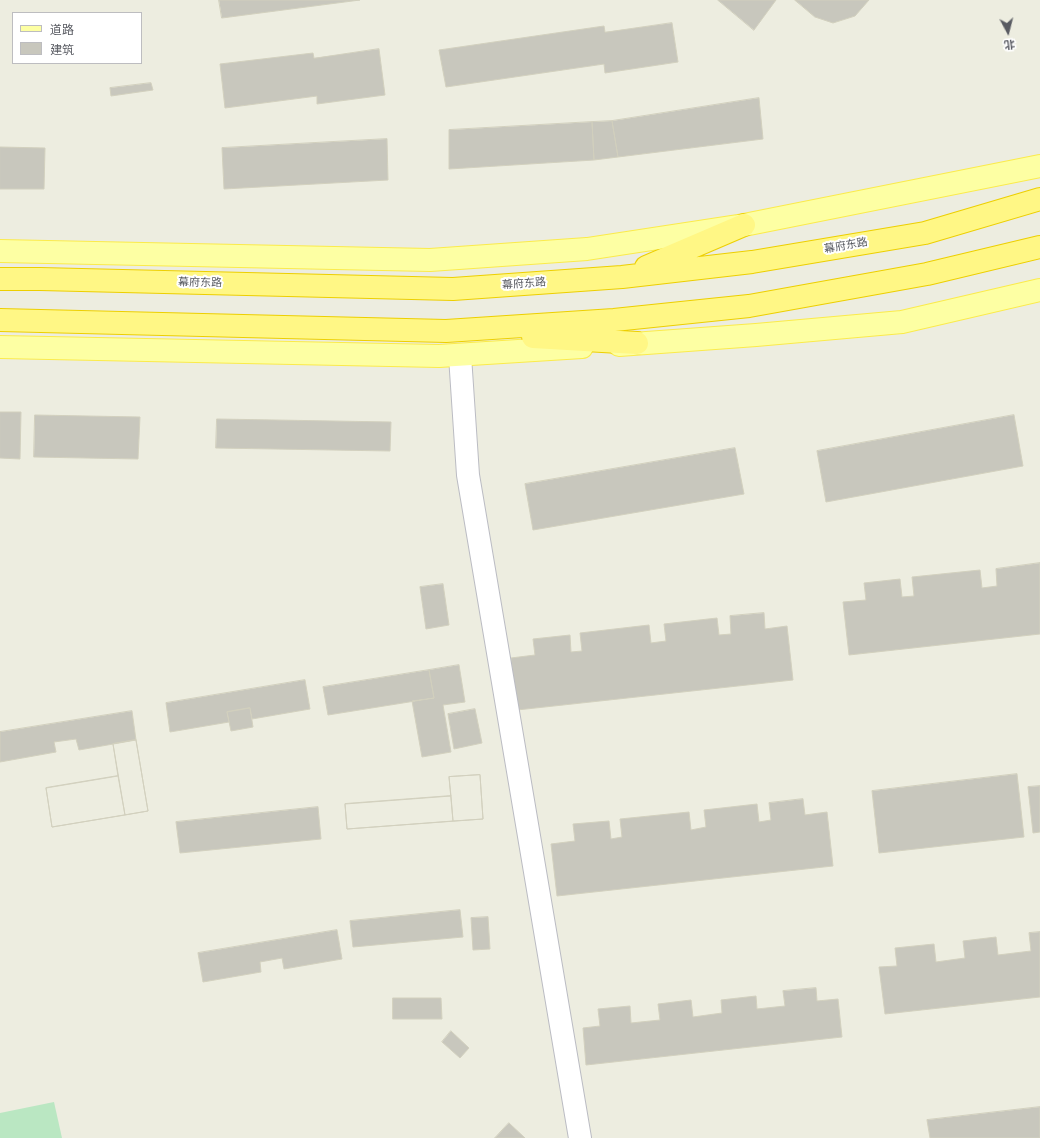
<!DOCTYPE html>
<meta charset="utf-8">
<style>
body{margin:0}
#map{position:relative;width:1040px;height:1138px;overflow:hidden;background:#edede0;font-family:"Varela Round","Noto Sans SC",sans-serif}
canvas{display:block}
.legend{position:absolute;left:12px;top:12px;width:130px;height:52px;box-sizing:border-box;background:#fff;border:1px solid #bdbdc0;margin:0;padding:5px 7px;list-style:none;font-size:12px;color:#595b62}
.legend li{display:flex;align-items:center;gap:8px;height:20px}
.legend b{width:20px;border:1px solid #bdbdc0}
.north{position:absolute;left:988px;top:12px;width:40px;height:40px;-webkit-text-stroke:3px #fff;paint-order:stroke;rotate:173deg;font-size:11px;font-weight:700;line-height:16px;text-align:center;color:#595b62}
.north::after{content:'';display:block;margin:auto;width:14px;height:18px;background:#595b62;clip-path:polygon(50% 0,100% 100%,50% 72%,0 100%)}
</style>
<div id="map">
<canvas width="1040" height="1138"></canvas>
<ul class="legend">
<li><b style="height:5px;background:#fdffa3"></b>道路</li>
<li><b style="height:11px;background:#c8c7bd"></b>建筑</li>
</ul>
<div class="north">北</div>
</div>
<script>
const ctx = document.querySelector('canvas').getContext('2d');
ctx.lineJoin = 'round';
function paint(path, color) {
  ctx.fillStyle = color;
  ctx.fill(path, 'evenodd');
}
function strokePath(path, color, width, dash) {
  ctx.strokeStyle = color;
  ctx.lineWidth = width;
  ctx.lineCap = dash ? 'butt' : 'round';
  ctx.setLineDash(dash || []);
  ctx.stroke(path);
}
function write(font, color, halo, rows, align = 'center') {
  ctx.font = font + ' "Varela Round","Noto Sans SC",sans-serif';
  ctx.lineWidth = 4;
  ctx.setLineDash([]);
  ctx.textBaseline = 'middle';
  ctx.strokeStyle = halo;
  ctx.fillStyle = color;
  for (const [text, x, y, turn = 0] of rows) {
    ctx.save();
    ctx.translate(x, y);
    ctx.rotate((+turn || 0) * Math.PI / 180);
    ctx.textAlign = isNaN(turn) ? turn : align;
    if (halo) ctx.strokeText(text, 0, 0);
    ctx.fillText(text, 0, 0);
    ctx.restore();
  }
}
const green = new Path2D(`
 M 54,1102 L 62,1138 L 0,1138 L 0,1113 Z`);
const building = new Path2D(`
 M 219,0 L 360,0 L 222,18 Z
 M 718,0 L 776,0 L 754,30 Z
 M 795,0 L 869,0 L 855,16 L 833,23 L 815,17 Z
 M 672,23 L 678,62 L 605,73 L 604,64 L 446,87 L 439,50 L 604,26 L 605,32 Z
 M 379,49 L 385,95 L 317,104 L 317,96 L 225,108 L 220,64 L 313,53 L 314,58 Z
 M 151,83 L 153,90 L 111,96 L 110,88 Z
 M 759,98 L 763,139 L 618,157 L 612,121 Z
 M 612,121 L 618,157 L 594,160 L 592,122 Z
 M 592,122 L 594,160 L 449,169 L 449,130 Z
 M 387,139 L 388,180 L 224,189 L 222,148 Z
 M 0,147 L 45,148 L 44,189 L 0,189 Z
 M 0,412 L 21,412 L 20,459 L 0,458 Z
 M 35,415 L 140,417 L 138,459 L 34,457 Z
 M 1014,415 L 1023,466 L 826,502 L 817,451 Z
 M 217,419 L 391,422 L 390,451 L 216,448 Z
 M 735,448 L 744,494 L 533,530 L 525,484 Z
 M 1040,563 L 1040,634 L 849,655 L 843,602 L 866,600 L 864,583 L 900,579 L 902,597 L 914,596 L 912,577 L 980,570 L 982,588 L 997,586 L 996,569 Z
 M 443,584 L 449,625 L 426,629 L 420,587 Z
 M 764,613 L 765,629 L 787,626 L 793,680 L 517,710 L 511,658 L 535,655 L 533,639 L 570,635 L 571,652 L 582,651 L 580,633 L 649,625 L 651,643 L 666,641 L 664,624 L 717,618 L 719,635 L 731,634 L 730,616 Z
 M 459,665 L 465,702 L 443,705 L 451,752 L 422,757 L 412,701 L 434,698 L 429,670 Z
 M 429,670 L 434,698 L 328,715 L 323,687 Z
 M 305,680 L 310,709 L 252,719 L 250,708 L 227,712 L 229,722 L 170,732 L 166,703 Z
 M 250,708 L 253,727 L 231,731 L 227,712 Z
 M 475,709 L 482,743 L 454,749 L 448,714 Z
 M 132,711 L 136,740 L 79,750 L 76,739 L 54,742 L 56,752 L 0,762 L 0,732 Z
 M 136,740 L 148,811 L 52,827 L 46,788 L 118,776 L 113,744 Z
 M 136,740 L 148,811 L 125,815 L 113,744 Z
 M 1017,774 L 1024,837 L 879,853 L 872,791 Z
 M 480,775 L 483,819 L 453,821 L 449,777 Z
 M 480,775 L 483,819 L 347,829 L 345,804 L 451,796 L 449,777 Z
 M 118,776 L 125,815 L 52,827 L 46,788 Z
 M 1040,786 L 1040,832 L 1033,833 L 1028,787 Z
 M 451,796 L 453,821 L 347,829 L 345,804 Z
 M 803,799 L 805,815 L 827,812 L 833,866 L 557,896 L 551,844 L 575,841 L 573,824 L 609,821 L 611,839 L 622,837 L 620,819 L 689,812 L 691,830 L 706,827 L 704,810 L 757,804 L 759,822 L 771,820 L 769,803 Z
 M 318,807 L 321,839 L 180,853 L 176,822 Z
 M 460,910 L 463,937 L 353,947 L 350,921 Z
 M 488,917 L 490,949 L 473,950 L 471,918 Z
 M 337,930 L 342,959 L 284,969 L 282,958 L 260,962 L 261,972 L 203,982 L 198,953 Z
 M 1040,932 L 1040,997 L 885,1014 L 879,967 L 897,966 L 895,948 L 934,944 L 936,962 L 965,958 L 963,941 L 996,937 L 998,955 L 1031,951 L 1029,933 Z
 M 816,988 L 817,1001 L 838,999 L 842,1037 L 586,1065 L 583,1028 L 600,1026 L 598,1009 L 630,1006 L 631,1023 L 660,1020 L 658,1004 L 691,1000 L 693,1017 L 722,1013 L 721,1000 L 756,996 L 757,1009 L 785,1006 L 783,991 Z
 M 393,998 L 441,998 L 442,1019 L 393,1019 Z
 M 451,1031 L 469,1048 L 460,1058 L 442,1042 Z
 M 1040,1107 L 1040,1138 L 930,1138 L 927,1120 Z
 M 509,1123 L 525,1138 L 495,1138 Z`);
const minor = new Path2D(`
 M 460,356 L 468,475 L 580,1138`);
const major = new Path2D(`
 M 0,251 L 430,260 L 587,249 L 744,225 L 1040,166
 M 619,345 L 756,335 L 902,322 L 1040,290
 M 0,347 L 439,356 L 582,347`);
const highway = new Path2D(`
 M 646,267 L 744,225
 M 0,279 L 40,279 L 453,289 L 622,277 L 752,262 L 925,233 L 1040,199
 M 0,320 L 446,331 L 614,320 L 749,306 L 927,274 L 1040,247
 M 533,337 L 637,343`);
const streetNames = [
 ["幕府东路",846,246,-10],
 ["幕府东路",200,283,1],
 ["幕府东路",524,284,-4]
];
paint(green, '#bae7c2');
paint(building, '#c8c7bd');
strokePath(building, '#d2d0be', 1);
strokePath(minor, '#bbbcc3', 24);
strokePath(major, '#fbeb4b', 24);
strokePath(highway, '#edcf00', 24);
strokePath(minor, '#fff', 22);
strokePath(major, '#fdffa3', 22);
strokePath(highway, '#fff785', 22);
write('11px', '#595b62', '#fff', streetNames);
</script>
